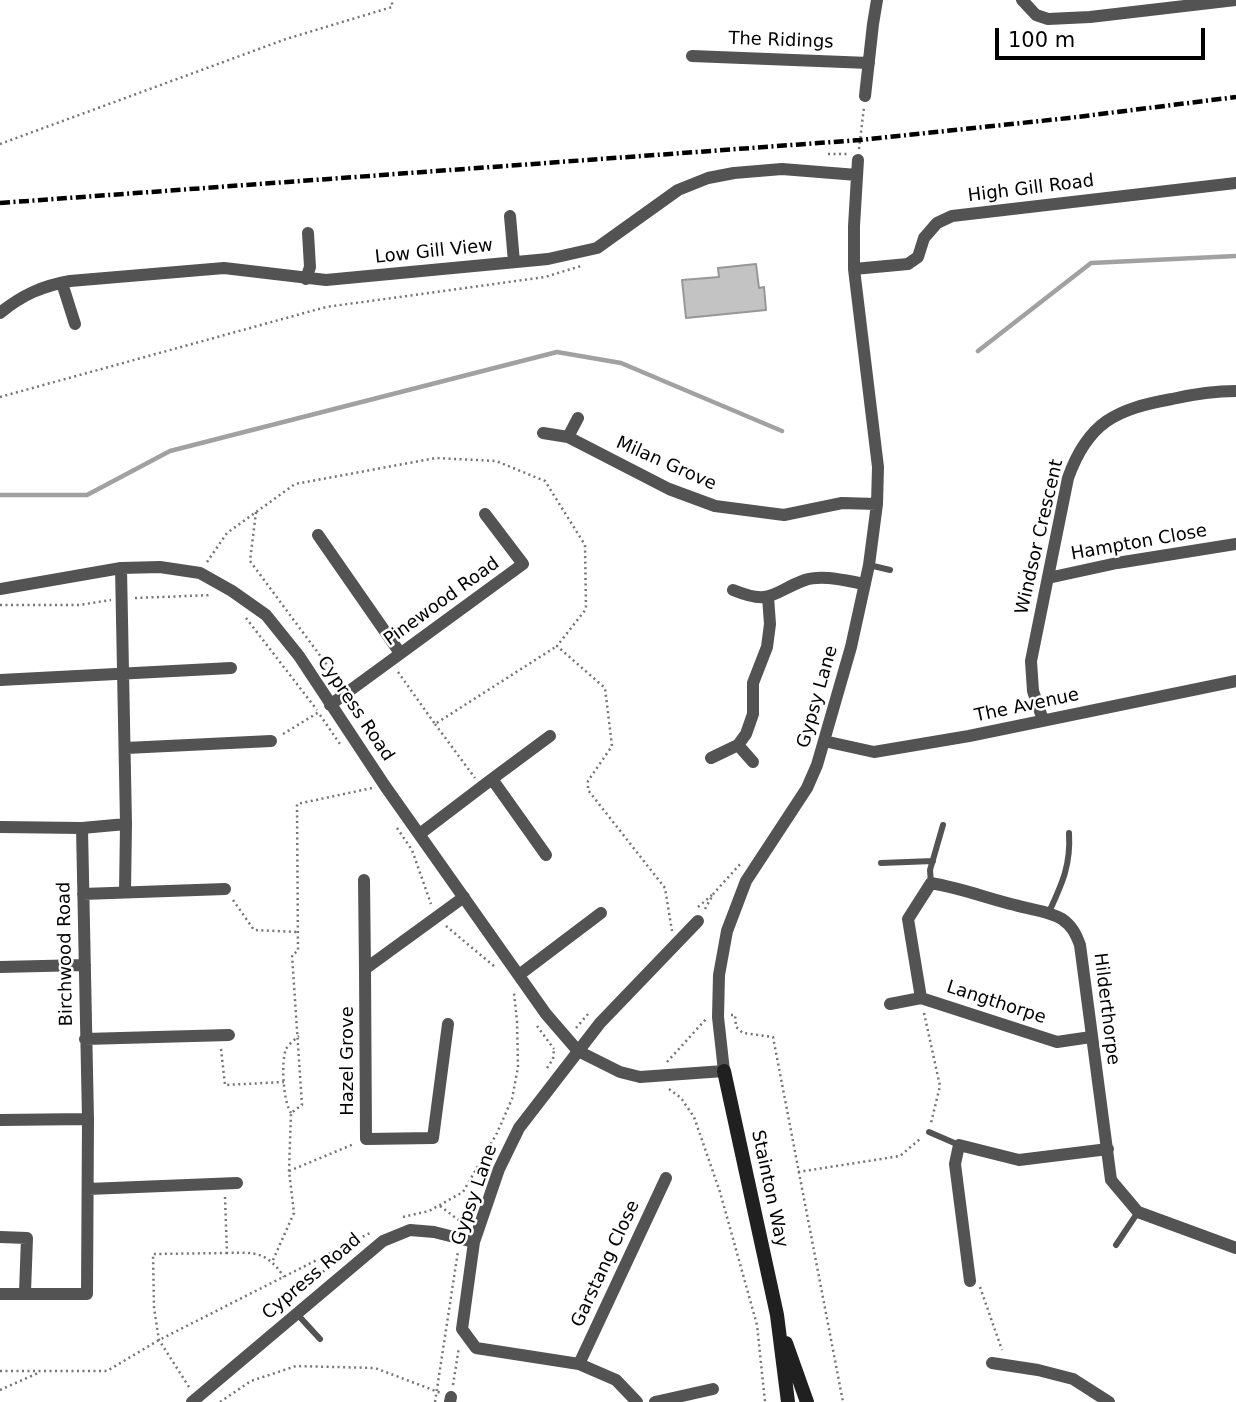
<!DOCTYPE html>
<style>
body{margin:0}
#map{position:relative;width:1236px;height:1402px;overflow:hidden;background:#fff;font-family:"DejaVu Sans",sans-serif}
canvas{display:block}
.scale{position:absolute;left:995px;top:28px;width:210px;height:32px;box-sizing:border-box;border:4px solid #000;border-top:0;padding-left:9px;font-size:21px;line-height:24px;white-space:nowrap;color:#000;-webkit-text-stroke:5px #fff;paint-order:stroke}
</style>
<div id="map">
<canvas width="1236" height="1402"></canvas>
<div class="scale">100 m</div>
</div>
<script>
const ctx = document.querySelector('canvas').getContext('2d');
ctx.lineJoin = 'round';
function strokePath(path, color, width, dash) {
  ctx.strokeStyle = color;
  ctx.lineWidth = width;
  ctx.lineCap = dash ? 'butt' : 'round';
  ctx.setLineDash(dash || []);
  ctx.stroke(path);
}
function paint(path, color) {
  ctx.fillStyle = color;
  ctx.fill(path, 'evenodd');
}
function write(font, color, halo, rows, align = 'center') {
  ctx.font = font + ' "DejaVu Sans",sans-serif';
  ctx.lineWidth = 5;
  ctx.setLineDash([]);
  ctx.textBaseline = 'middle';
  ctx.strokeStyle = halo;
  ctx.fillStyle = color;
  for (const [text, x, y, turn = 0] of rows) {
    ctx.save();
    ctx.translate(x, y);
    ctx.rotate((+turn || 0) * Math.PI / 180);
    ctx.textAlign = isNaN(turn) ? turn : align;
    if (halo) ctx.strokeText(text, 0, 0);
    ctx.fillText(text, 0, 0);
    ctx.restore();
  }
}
const stream = new Path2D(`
 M 978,351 L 1091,263 L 1236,256
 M 0,495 L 87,495 L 170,451 L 557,352 L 621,363 L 782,431`);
const building = new Path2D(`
 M 756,264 L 759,288 L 764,287 L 766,310 L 686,318 L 682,280 L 719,277 L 718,268 Z`);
const path = new Path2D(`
 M 0,144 L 286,39 L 392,7 L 392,0
 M 859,149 L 864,107
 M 828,154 L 849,154
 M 0,397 L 326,307 L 545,277 L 581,266
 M 256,512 L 250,561 L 330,669
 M 207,562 L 227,533 L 295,484 L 436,458 L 496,461 L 545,481 L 585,545 L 586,609 L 557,646 L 605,688 L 612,746 L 588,781 L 588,790 L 665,888 L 672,931
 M 135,598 L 212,595
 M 0,605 L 79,605 L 111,600
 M 246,618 L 317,710
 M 398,672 L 435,724 L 557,646
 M 320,715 L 340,744
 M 435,724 L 475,778
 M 283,734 L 319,712
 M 397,828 L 412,850 L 431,904
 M 233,900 L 254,930 L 298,932
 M 698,907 L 712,895
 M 705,909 L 714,893 L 742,862
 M 446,926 L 495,967
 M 924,1013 L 940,1086 L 931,1123
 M 731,1015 L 735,1015 L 736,1027 L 743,1033 L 773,1037 L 843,1402
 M 537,1026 L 554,1049
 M 576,1028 L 588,1014
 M 221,1049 L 225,1085 L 284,1082
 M 667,1062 L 707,1018
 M 547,1068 L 553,1059 L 554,1049
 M 669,1089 L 681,1098 L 694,1117 L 720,1192 L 757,1325 L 765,1402
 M 291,1113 C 283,1101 281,1062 286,1049 C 288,1045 295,1039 299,1036
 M 289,1171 L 354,1144
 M 798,1172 L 900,1156 L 920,1139
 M 225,1197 L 227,1253 C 256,1252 267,1252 284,1277
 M 440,1206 L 465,1225
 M 403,1217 L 429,1211 L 463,1192 L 497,1133 L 512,1099 L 518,1067 L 517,1021 L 514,993
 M 273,1260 L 294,1213 L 289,1171 L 291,1113 L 302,1105 L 292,955 L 298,951 L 297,804 L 372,788
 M 323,1272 L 340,1249
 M 980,1287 L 1002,1350
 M 0,1371 L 107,1371 L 159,1340 L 372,1232
 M 453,1385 L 459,1347
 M 189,1387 L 159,1340 L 154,1308 L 153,1254 L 227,1253
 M 0,1390 L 38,1373
 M 220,1402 L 251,1381 L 296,1366 L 375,1368 L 441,1393
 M 435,1402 L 458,1251`);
const lane = new Path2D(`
 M 869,565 L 890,570
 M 881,863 L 933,861
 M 931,883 L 930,870 L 943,825
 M 1049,912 C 1062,884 1071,865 1069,833
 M 929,1132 L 959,1145
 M 1116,1245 L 1138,1212
 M 297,1314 L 320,1339`);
const street = new Path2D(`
 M 1022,0 L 1036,15 L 1048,19 L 1090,17 L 1236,0
 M 692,56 L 869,63
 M 865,96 L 873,24 L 877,0
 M 510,216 L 514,262
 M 854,269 L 908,264 L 918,257 L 924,238 L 937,223 L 952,216 L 1236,183
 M 306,279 L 310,267 L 308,233
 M 62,283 L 75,324
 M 0,313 C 22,295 42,286 70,281 L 224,268 L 326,280 L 548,259 L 597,248 L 678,190 L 708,178 L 734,173 L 782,169 L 857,175
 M 543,433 L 568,437 L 669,489 L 715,506 L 784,515 L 842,503 L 877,504
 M 568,437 L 578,418
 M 318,535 L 400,653
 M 1048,578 L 1117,563 L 1236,544
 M 0,589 L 121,568 L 160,567 L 200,573 L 232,591 L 266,615 L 299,656 L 385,786 L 546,1014 L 578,1051 L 620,1072 L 640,1077 L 724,1071 L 718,1017 L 719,975 L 727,931 L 746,881 L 807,788 L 817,765 L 851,647 L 869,565 L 877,504 L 878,467 L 854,269 L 854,226 L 858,160
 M 733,590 C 772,606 772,592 805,580 C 822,574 847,581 865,584
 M 0,680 L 231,668
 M 330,705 L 523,564 L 485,514
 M 1043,720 L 1033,691 L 1031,661 L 1068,478 C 1088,422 1116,409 1172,399 C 1194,394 1214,391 1236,391
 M 824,741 L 874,752 L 969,736 L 1236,681
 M 738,745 L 753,762
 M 126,748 L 271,741
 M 711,758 L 738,745 L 746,734 L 753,714 L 753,683 L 767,647 L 770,624 L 768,597
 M 492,779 L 550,736
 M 0,827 L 82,828
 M 421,833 L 492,779 L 546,855
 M 364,880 L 365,969
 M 125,892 L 126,824
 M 83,894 L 225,889
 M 0,967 L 85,965
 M 519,975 L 601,913
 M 921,998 L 908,919 L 931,883 C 960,888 987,898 1015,905 C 1031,910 1047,910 1062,919 C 1072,926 1076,934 1080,945 L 1111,1180 L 1138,1212 L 1236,1248
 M 890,1004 L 921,998 L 1057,1042 L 1091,1037
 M 448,1024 L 433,1138 L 366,1139 L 365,969 L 464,897
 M 85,1039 L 229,1035
 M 0,1120 L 88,1119
 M 88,1189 L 237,1183
 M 0,1237 L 27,1238 L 25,1292
 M 970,1281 L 955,1164 L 959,1145 L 1019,1160 L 1108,1149
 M 0,1294 L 87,1294 L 88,1119 L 82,828 L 126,824 L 121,568
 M 992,1363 L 1038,1370 L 1073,1379 L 1109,1402
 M 579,1364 L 666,1178
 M 192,1402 L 383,1241 L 410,1230 L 434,1232 L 474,1242
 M 450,1402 L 451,1397
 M 637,1402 L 616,1380 L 579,1364 L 476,1348 L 462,1329 L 474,1242 L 499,1169 L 519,1128 L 600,1023 L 698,921
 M 655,1402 L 713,1389`);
const secondary = new Path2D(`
 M 724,1071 L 777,1315 L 788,1402
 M 786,1343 L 807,1402`);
const rail = new Path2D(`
 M 0,203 L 860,140 L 1069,118 L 1236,97`);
const streetNames = [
 ["The Ridings",781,41,2],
 ["High Gill Road",1031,189,-7],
 ["Low Gill View",434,252,-6],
 ["Milan Grove",666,464,24],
 ["Windsor Crescent",1040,537,-77],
 ["Hampton Close",1139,543,-10],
 ["Pinewood Road",442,602,-36],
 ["Gypsy Lane",818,697,-74],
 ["The Avenue",1027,706,-12],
 ["Cypress Road",355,709,56],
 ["Birchwood Road",66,954,-91],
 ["Langthorpe",996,1003,18],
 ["Hilderthorpe",1106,1009,83],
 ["Hazel Grove",348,1061,-90],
 ["Stainton Way",769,1189,78],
 ["Gypsy Lane",475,1195,-71],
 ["Garstang Close",606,1264,-65],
 ["Cypress Road",312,1277,-40]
];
strokePath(stream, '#a1a1a1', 4.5);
paint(building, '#c3c3c3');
strokePath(building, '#979797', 2);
strokePath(path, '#757575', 2.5, [2, 3.5]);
strokePath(lane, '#535353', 6);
strokePath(street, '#535353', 12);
strokePath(secondary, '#202020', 14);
strokePath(rail, '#000', 4.5, [10, 3.5, 2, 3.5]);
write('18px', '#000', '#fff', streetNames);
</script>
